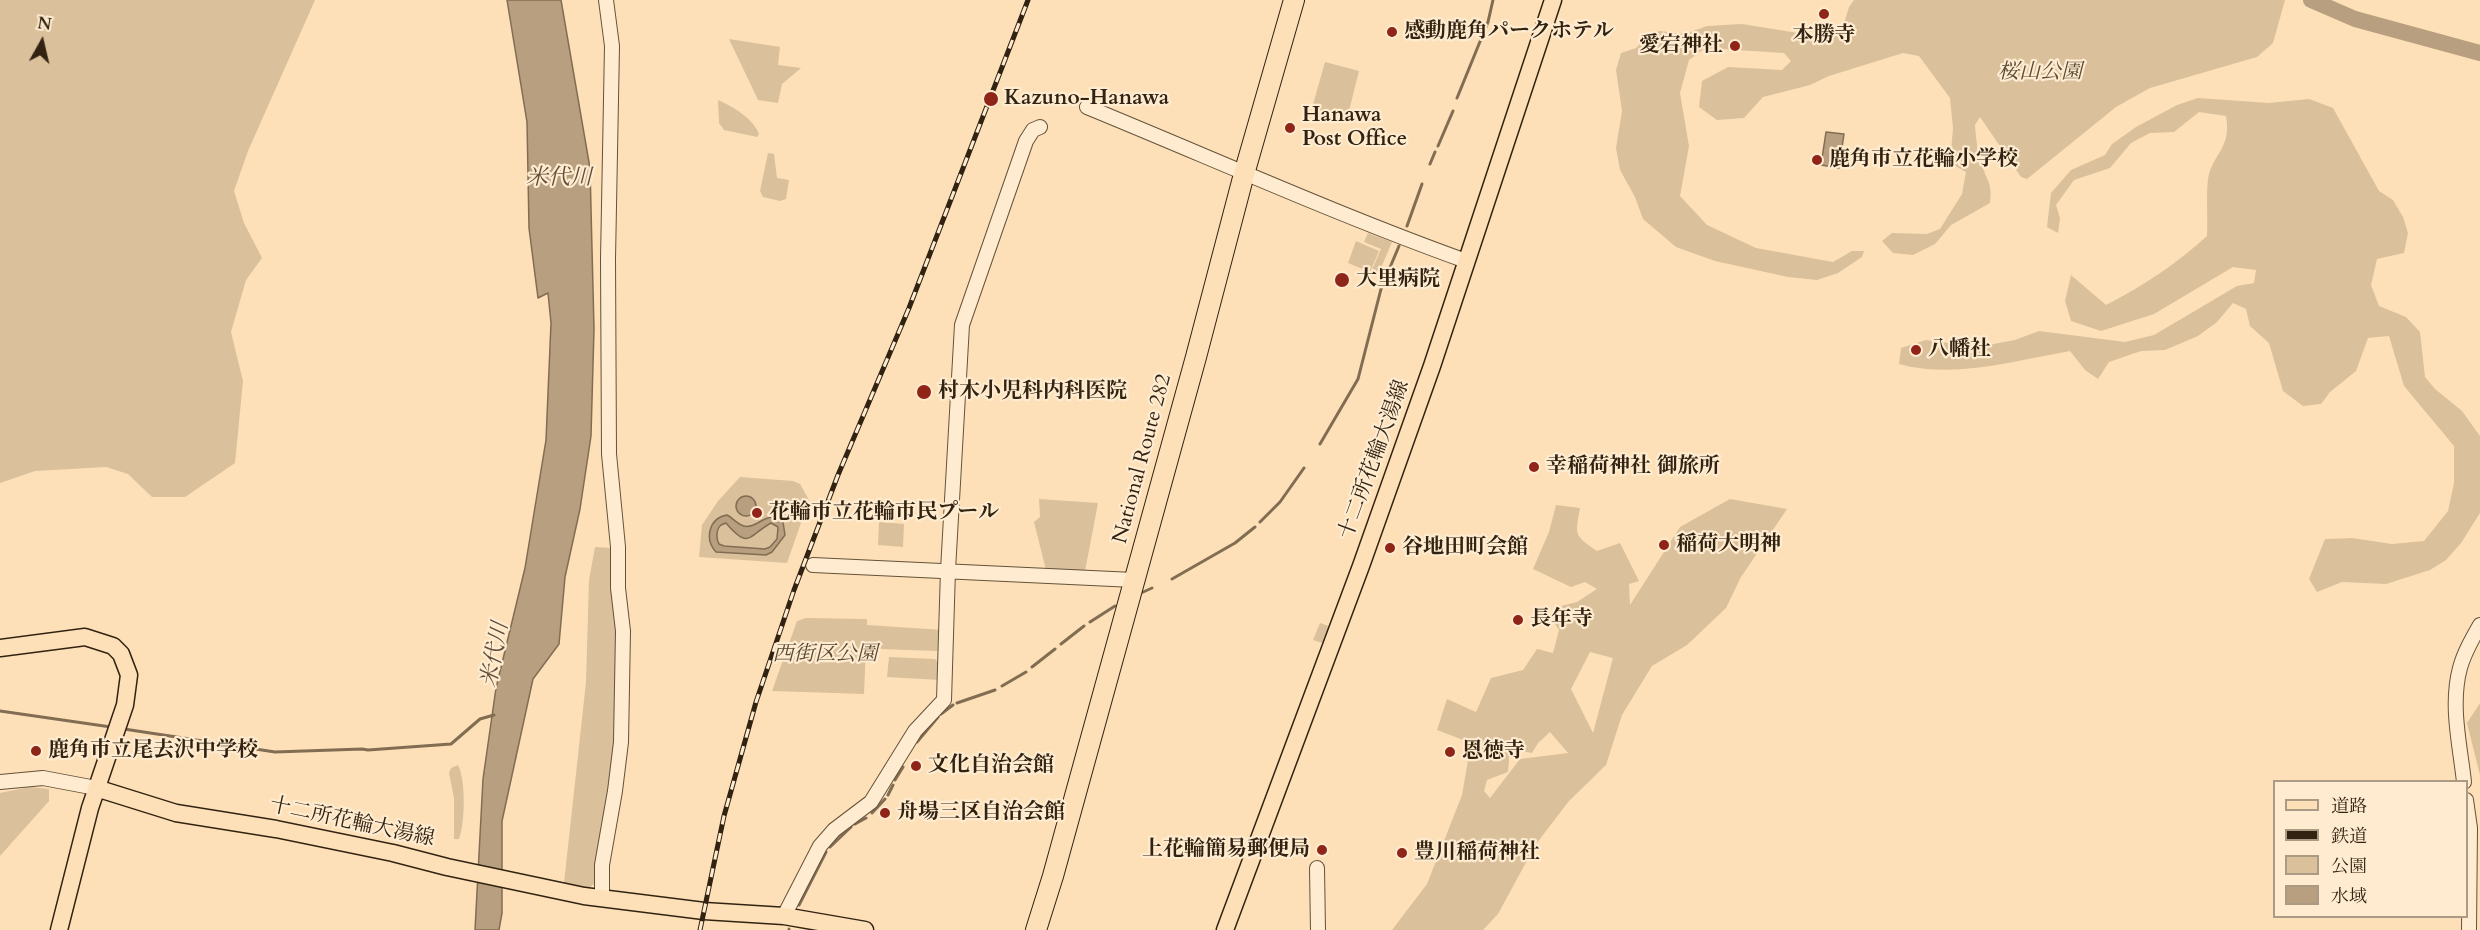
<!DOCTYPE html>
<meta charset="utf-8">
<style>
body{margin:0}
#map{position:relative;width:2480px;height:930px;overflow:hidden;background:#fde0b7;font-family:Cardo,"Noto Serif JP",serif}
canvas{display:block}
.legend{position:absolute;left:2273px;top:780px;width:195px;height:138px;box-sizing:border-box;background:#feebd0;border:2px solid #ac9b84;margin:0;padding:8px 10px;list-style:none;font-size:18px;color:#312211}
.legend li{display:flex;align-items:center;gap:12px;height:30px}
.legend b{width:30px;border:2px solid #ac9b84}
.north{position:absolute;left:12px;top:12px;width:60px;height:60px;-webkit-text-stroke:4px #feebd0;paint-order:stroke;rotate:8deg;font-size:16px;font-weight:700;line-height:24px;text-align:center;color:#312211}
.north::after{content:'';display:block;margin:auto;width:21px;height:27px;background:#312211;clip-path:polygon(50% 0,100% 100%,50% 72%,0 100%)}
</style>
<div id="map">
<canvas width="2480" height="930"></canvas>
<ul class="legend">
<li><b style="height:8px;background:#fde0b7"></b>道路</li>
<li><b style="height:8px;background:#312211"></b>鉄道</li>
<li><b style="height:16px;background:#dac09b"></b>公園</li>
<li><b style="height:16px;background:#b89f7f"></b>水域</li>
</ul>
<div class="north">N</div>
</div>
<script>
const ctx = document.querySelector('canvas').getContext('2d');
ctx.lineJoin = 'round';
function paint(path, color) {
  ctx.fillStyle = color;
  ctx.fill(path, 'evenodd');
}
function strokePath(path, color, width, dash) {
  ctx.strokeStyle = color;
  ctx.lineWidth = width;
  ctx.lineCap = dash ? 'butt' : 'round';
  ctx.setLineDash(dash || []);
  ctx.stroke(path);
}
function write(font, color, halo, rows, align = 'center') {
  ctx.font = font + ' Cardo,"Noto Serif JP",serif';
  ctx.lineWidth = 4.5;
  ctx.setLineDash([]);
  ctx.textBaseline = 'middle';
  ctx.strokeStyle = halo;
  ctx.fillStyle = color;
  for (const [text, x, y, turn = 0] of rows) {
    ctx.save();
    ctx.translate(x, y);
    ctx.rotate((+turn || 0) * Math.PI / 180);
    ctx.textAlign = isNaN(turn) ? turn : align;
    if (halo) ctx.strokeText(text, 0, 0);
    ctx.fillText(text, 0, 0);
    ctx.restore();
  }
}
const green = new Path2D(`
 M 0,0 L 315,0 L 248,151 L 234,191 L 244,223 L 262,258 L 246,280 L 231,332 L 243,381 L 235,463 L 185,497 L 152,497 L 128,474 L 106,467 L 35,471 L 0,483 Z
 M 1854,0 L 2285,0 L 2273,43 L 2257,57 L 2150,88 L 2116,107 L 2027,179 L 2021,177 L 1980,117 L 1975,125 C 1976,137 1977,150 1981,162 C 1986,180 1993,183 1990,203 L 1951,225 L 1935,244 L 1913,255 L 1893,253 L 1882,241 L 1892,233 L 1927,234 L 1940,229 L 1962,194 L 1966,172 L 1950,163 L 1953,128 L 1950,98 L 1919,56 L 1903,53 L 1829,76 L 1810,85 L 1763,97 L 1744,118 L 1717,120 L 1699,107 L 1702,81 L 1728,67 L 1782,70 L 1791,61 L 1784,53 L 1705,48 L 1689,60 L 1680,93 L 1689,146 L 1680,196 L 1707,225 L 1756,248 L 1833,262 L 1852,251 L 1864,251 L 1862,257 L 1838,273 L 1817,280 L 1788,277 L 1715,261 L 1676,247 L 1643,219 L 1635,197 L 1620,170 L 1616,148 L 1622,111 L 1616,70 L 1621,53 L 1636,48 L 1645,39 L 1659,31 L 1685,34 L 1707,26 L 1742,24 L 1823,37 L 1842,30 L 1849,7 Z
 M 729,39 L 780,47 L 778,65 L 801,68 L 782,84 L 778,103 L 758,100 Z
 M 1325,62 L 1359,71 L 1347,119 L 1312,108 Z
 M 2198,98 L 2269,103 L 2309,99 L 2333,108 L 2379,191 L 2393,200 L 2403,217 L 2408,233 L 2404,253 L 2377,259 L 2371,285 L 2379,306 L 2406,317 L 2420,332 L 2425,377 L 2435,389 L 2462,411 L 2480,436 L 2480,513 L 2461,543 L 2446,560 L 2430,570 L 2386,584 L 2342,582 L 2317,592 L 2309,579 L 2325,539 L 2352,538 L 2392,544 L 2424,541 L 2448,511 L 2454,483 L 2454,446 L 2404,386 L 2389,336 L 2368,338 L 2356,371 L 2330,392 L 2321,404 L 2303,406 L 2283,391 L 2269,343 L 2250,326 L 2246,309 L 2233,303 L 2217,322 L 2198,336 L 2165,350 L 2141,351 L 2109,362 L 2098,379 L 2085,370 L 2070,351 C 2013,361 1955,379 1899,364 L 1901,348 L 1926,340 L 1978,347 L 2015,340 L 2039,331 L 2125,342 L 2154,335 L 2237,286 L 2254,283 L 2256,270 L 2233,267 L 2154,314 L 2101,331 L 2071,321 L 2065,301 L 2071,275 L 2106,305 C 2143,286 2176,264 2207,236 C 2208,217 2206,197 2208,179 C 2212,154 2232,149 2226,116 L 2199,112 L 2174,132 L 2150,133 L 2131,143 L 2110,168 L 2074,180 L 2056,205 L 2060,218 L 2058,233 L 2047,227 L 2051,193 L 2071,170 L 2105,155 L 2112,144 L 2136,127 L 2177,105 Z
 M 718,100 C 733,107 753,118 759,134 L 757,137 L 724,130 L 719,123 Z
 M 768,153 L 774,154 L 777,178 L 789,180 L 786,199 L 780,201 L 763,197 L 760,191 Z
 M 1368,233 L 1392,242 L 1378,275 L 1371,272 L 1381,249 L 1364,242 Z
 M 1356,241 L 1379,251 L 1370,272 L 1348,263 Z
 M 740,477 L 793,481 L 800,484 L 809,500 L 787,563 L 699,557 L 702,525 L 718,501 Z
 M 1039,499 L 1098,503 L 1085,571 L 1046,570 L 1034,522 L 1040,517 Z
 M 1730,499 L 1787,509 L 1741,577 L 1726,608 L 1687,645 L 1652,666 L 1622,715 L 1606,765 L 1569,801 L 1536,844 L 1498,914 L 1483,930 L 1392,930 L 1427,884 L 1462,795 L 1471,743 L 1437,730 L 1447,699 L 1476,712 L 1491,678 L 1523,670 L 1537,649 L 1553,653 L 1559,630 L 1550,616 L 1557,607 L 1577,602 L 1597,589 L 1585,582 L 1571,587 L 1533,569 L 1549,532 L 1556,505 L 1580,508 C 1575,536 1574,535 1597,551 L 1620,543 L 1639,581 L 1629,584 L 1630,605 L 1680,527 ZM 1590,652 L 1613,658 L 1593,733 L 1571,689 ZM 1550,732 L 1568,753 L 1520,759 L 1490,798 L 1484,791 L 1487,780 L 1508,772 L 1510,749 L 1532,753 L 1538,743 Z
 M 879,522 L 904,524 L 903,547 L 878,545 Z
 M 595,547 L 613,548 L 617,636 L 614,759 L 594,884 L 588,889 L 564,883 L 586,682 L 589,580 Z
 M 806,618 L 867,619 L 867,625 L 943,630 L 943,646 L 937,651 L 880,649 L 876,646 L 866,645 L 864,694 L 772,691 L 797,621 Z
 M 1320,623 L 1334,628 L 1328,641 L 1323,643 L 1313,640 Z
 M 889,657 L 935,659 L 940,665 L 940,680 L 887,677 Z
 M 2480,703 L 2480,775 L 2467,723 Z
 M 458,765 C 466,780 465,824 459,839 L 454,839 L 454,798 L 449,773 L 451,768 Z
 M 30,787 L 49,789 L 49,801 L 0,856 L 0,793 Z`);
const water = new Path2D(`
 M 507,0 L 561,0 L 590,168 L 594,329 L 591,436 L 580,509 L 565,577 L 559,644 L 533,679 L 502,821 L 502,913 L 499,930 L 475,930 L 483,779 L 496,688 L 525,568 L 546,440 L 551,323 L 548,293 L 538,298 L 529,228 L 527,122 Z
 M 1826,132 L 1844,134 L 1839,168 L 1821,165 Z
 M736 506a10 10 0 1 1 20 0a10 10 0 1 1-20 0Z
 M 727,515 C 733,518 737,524 744,526 C 755,529 764,515 776,517 L 783,522 L 785,535 L 772,552 L 766,555 L 716,552 C 704,539 709,518 727,515 ZM 726,523 C 749,550 748,536 771,523 L 778,527 L 777,539 L 770,547 L 765,549 L 724,546 L 719,544 C 716,539 716,529 721,525 Z`);
const stream = new Path2D(`
 M 1457,98 L 1488,22 L 1493,0
 M 1438,146 L 1453,111
 M 1430,164 L 1435,152
 M 1407,226 L 1422,184
 M 1320,444 L 1358,379 L 1381,289 L 1399,246
 M 1260,522 L 1280,502 L 1304,468
 M 1172,579 L 1235,543 L 1255,527
 M 1141,593 L 1152,588
 M 1090,622 L 1115,606
 M 1061,644 L 1084,626
 M 1032,667 L 1055,649
 M 1002,686 L 1026,672
 M 957,703 L 995,690
 M 0,711 L 111,727
 M 941,714 L 953,705
 M 124,729 L 275,752 L 362,749 L 368,750 L 451,744 L 480,719 L 494,715
 M 917,742 L 938,717
 M 895,780 L 903,767
 M 888,795 L 893,785
 M 872,813 L 885,799
 M 855,824 L 866,818
 M 830,847 L 851,827
 M 799,905 L 826,852
 M 789,930 L 789,929`);
const river = new Path2D(`
 M 2311,0 L 2355,19 L 2480,53`);
const minor = new Path2D(`
 M 1087,107 C 1214,159 1338,215 1466,261
 M 813,565 L 1134,580
 M 0,782 L 43,778 L 96,788
 M 2464,782 C 2460,745 2450,705 2460,668 C 2464,653 2472,639 2480,625
 M 2466,800 L 2470,828 L 2469,930
 M 1317,868 L 1318,930
 M 602,898 L 602,865 L 615,791 L 621,742 L 623,631 L 618,588 L 618,547 L 609,454 L 608,259 L 612,46 L 606,0
 M 784,916 L 820,846 L 834,830 L 871,802 L 915,731 L 944,700 L 948,570 L 962,325 L 1026,141 L 1033,130 L 1040,127`);
const major = new Path2D(`
 M 0,648 L 85,637 L 113,646 L 121,654 L 129,675 L 125,705 L 90,808 L 59,930
 M 96,788 L 176,813 L 276,829 L 393,853 L 447,867 L 584,896 L 704,911 L 784,916 L 865,930
 M 1225,930 L 1361,566 L 1432,366 L 1553,0`);
const highway = new Path2D(`
 M 1036,930 L 1053,876 L 1196,357 L 1244,174 L 1294,0`);
const rail = new Path2D(`
 M 700,930 L 724,816 L 756,702 L 794,590 L 838,475 L 909,308 L 1028,0`);
const markers = [
 [1824,14,6,"#8f2418"],
 [1392,32,6,"#8f2418"],
 [1735,46,6,"#8f2418"],
 [991,99,8,"#8f2418"],
 [1290,128,6,"#8f2418"],
 [1817,160,6,"#8f2418"],
 [1342,280,8,"#8f2418"],
 [1916,350,6,"#8f2418"],
 [924,392,8,"#8f2418"],
 [1534,467,6,"#8f2418"],
 [757,513,6,"#8f2418"],
 [1664,545,6,"#8f2418"],
 [1390,548,6,"#8f2418"],
 [1518,620,6,"#8f2418"],
 [36,751,6,"#8f2418"],
 [1450,752,6,"#8f2418"],
 [916,766,6,"#8f2418"],
 [885,813,6,"#8f2418"],
 [1322,850,6,"#8f2418"],
 [1402,853,6,"#8f2418"]
];
const poiNames = [
 ["感動鹿角パークホテル",1404,32],
 ["本勝寺",1824,36,"center"],
 ["愛宕神社",1723,46,"right"],
 ["Kazuno-Hanawa",1004,99],
 ["Hanawa",1302,116],
 ["Post Office",1302,140],
 ["鹿角市立花輪小学校",1829,160],
 ["大里病院",1356,280],
 ["八幡社",1928,350],
 ["村木小児科内科医院",938,392],
 ["幸稲荷神社 御旅所",1546,467],
 ["花輪市立花輪市民プール",769,513],
 ["稲荷大明神",1676,545],
 ["谷地田町会館",1402,548],
 ["長年寺",1530,620],
 ["鹿角市立尾去沢中学校",48,751],
 ["恩徳寺",1462,752],
 ["文化自治会館",928,766],
 ["舟場三区自治会館",897,813],
 ["上花輪簡易郵便局",1310,850,"right"],
 ["豊川稲荷神社",1414,853]
];
const parkNames = [
 ["桜山公園",2040,73],
 ["西街区公園",825,655]
];
const streetNames = [
 ["National Route 282",1143,459,-75],
 ["十二所花輪大湯線",1375,460,-70],
 ["十二所花輪大湯線",352,823,12]
];
const waterNames = [
 ["米代川",559,179],
 ["米代川",496,655,-79]
];
paint(green, '#dac09b');
paint(water, '#b89f7f');
strokePath(water, '#826d53', 1.5);
strokePath(stream, '#826d53', 3);
strokePath(river, '#b89f7f', 16);
strokePath(minor, '#64523a', 16);
strokePath(major, '#312211', 19);
strokePath(highway, '#312211', 22);
strokePath(minor, '#feebd0', 14);
strokePath(major, '#fde0b7', 16);
strokePath(highway, '#fde0b7', 20);
strokePath(rail, '#312211', 5);
strokePath(rail, '#feebd0', 3, [9]);
for (const [x, y, r, color] of markers) {
  const dot = new Path2D();
  dot.arc(x, y, r, 0, 2 * Math.PI);
  ctx.fillStyle = color;
  ctx.fill(dot);
  strokePath(dot, '#feebd0', 2);
}
write('bold 21px', '#312211', '#feebd0', poiNames, 'left');
write('italic 21px', '#5b4a34', '#feebd0', parkNames);
write('21px', '#312211', '#feebd0', streetNames);
write('italic 22px', '#604e38', '#feebd0', waterNames);
</script>
